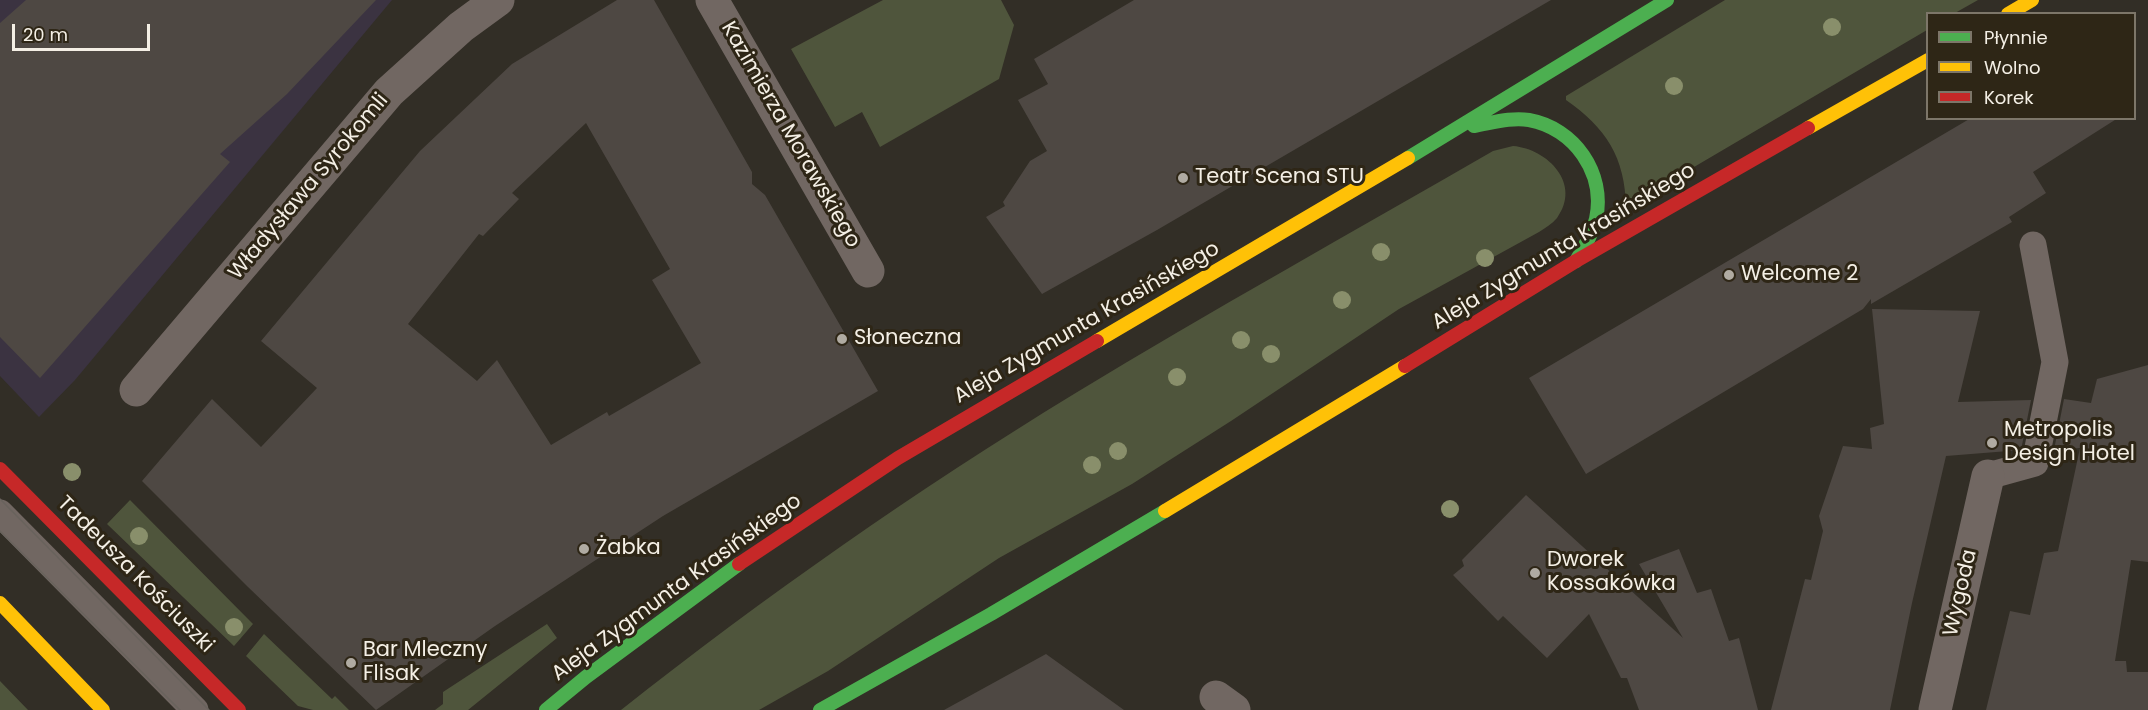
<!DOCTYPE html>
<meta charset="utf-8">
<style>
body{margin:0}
#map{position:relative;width:2148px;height:710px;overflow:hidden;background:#322e26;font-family:Poppins,sans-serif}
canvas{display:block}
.legend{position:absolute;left:1926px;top:12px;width:210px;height:108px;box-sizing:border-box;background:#2e2616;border:2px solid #7d7669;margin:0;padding:8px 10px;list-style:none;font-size:18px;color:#f4efe5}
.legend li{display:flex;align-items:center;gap:12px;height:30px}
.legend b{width:30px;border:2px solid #7d7669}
.scale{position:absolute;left:12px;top:24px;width:138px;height:27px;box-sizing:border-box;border:3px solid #f4efe5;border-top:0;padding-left:8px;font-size:18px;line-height:21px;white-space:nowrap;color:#f4efe5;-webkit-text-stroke:4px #2e2616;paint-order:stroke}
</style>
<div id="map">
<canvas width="2148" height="710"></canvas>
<ul class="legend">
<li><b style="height:8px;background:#4caf50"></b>Płynnie</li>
<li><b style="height:8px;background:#ffc107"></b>Wolno</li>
<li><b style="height:8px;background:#c62828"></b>Korek</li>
</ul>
<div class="scale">20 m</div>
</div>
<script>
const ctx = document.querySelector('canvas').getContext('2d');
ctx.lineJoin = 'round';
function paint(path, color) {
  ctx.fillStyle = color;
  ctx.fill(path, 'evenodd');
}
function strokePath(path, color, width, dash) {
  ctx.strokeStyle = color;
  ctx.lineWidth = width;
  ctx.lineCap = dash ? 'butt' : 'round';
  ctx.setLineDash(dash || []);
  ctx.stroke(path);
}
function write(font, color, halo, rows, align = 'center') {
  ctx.font = font + ' Poppins,sans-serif';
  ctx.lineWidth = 6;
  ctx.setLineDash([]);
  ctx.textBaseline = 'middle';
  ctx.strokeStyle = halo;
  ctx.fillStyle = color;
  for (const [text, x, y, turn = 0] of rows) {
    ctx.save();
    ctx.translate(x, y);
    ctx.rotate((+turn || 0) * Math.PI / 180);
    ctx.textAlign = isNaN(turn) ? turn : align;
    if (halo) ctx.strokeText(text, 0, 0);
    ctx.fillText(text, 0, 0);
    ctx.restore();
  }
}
const commercial = new Path2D(`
 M 0,0 L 392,0 L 75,380 L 39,417 L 0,376 Z`);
const green = new Path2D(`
 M 883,0 L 1001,0 L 1014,25 L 999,79 L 880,147 L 862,112 L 835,127 L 791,49 Z
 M 1725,0 L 1978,0 L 1955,13 L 1928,14 L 1927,30 L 1626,207 C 1625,157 1606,128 1566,100 L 1566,96 Z
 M 1513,146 C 1548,149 1582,184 1557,218 C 1552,224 1545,228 1539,232 L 1399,309 L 1231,421 L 1132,484 L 999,558 L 828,671 L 759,710 L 621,710 C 765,596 917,490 1074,394 C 1212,310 1353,232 1493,151 Z
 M 130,500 L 253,624 L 234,646 L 107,524 Z
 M 547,624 L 557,638 L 468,710 L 435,710 L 443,704 L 443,692 Z
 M 264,634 L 332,699 L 335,696 L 349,710 L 313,710 L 298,706 L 246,656 Z
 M 0,681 L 28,710 L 0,710 Z`);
const building = new Path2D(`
 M 26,0 L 376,0 L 287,94 L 220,154 L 230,162 L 40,378 L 0,337 L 0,23 Z
 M 617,0 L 654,0 L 752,172 L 752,184 L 765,195 L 878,391 L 663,516 L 495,626 L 376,710 L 248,587 L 142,481 L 212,399 L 261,447 L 317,388 L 261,341 L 420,151 L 512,64 ZM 586,123 L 670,269 L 652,280 L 701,363 L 609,416 L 607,412 L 551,445 L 497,360 L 477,381 L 408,324 L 479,234 L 483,236 L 519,199 L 512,193 Z
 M 1134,0 L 1551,0 L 1157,230 L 1042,294 L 986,217 L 1005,206 L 1003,202 L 1030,161 L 1047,151 L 1018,100 L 1048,84 L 1034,59 Z
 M 1971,118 L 2118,118 L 2033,172 L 2046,193 L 2009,217 L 2012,222 L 1871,304 L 1871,299 L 1863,309 L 1586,474 L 1529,378 Z
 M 1872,309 L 1980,311 L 1958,402 L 2031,400 L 2021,450 L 1946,456 L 1912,603 L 1890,710 L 1771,710 L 1805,579 L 1811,580 L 1823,531 L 1819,516 L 1843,446 L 1872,449 L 1870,428 L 1884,424 Z
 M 2148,365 L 2148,562 L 2131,560 L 2115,661 L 2126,661 L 2127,672 L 2148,672 L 2148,710 L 1986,710 L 2010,611 L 2030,615 L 2044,553 L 2058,551 L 2080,448 L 2054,450 L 2064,399 L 2091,403 L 2097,379 Z
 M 1526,495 L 1683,638 L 1639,564 L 1679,549 L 1697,593 L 1711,589 L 1729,641 L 1739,638 L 1758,710 L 1639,710 L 1627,678 L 1621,678 L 1589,614 L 1547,658 L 1503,616 L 1498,621 L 1453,575 L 1464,566 L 1462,560 Z
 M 1046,654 L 1124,710 L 944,710 Z`);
const lane = new Path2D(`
 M 1988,476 L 2035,463 L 2055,362 L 2033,245
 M 0,513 L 195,710`);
const street = new Path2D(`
 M 712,0 L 868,271
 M 136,390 L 389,92 L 461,27 L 498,0
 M 1216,697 L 1234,710
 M 1935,710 L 1988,476`);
const fast = new Path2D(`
 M 1474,126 C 1492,123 1511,117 1529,120 C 1574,128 1606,173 1596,219 C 1592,235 1584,247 1576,261
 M 1408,158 L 1667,0
 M 546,710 L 586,677 L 739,564
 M 820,710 L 991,614 L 1165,511`);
const slow = new Path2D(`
 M 2008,14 L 2032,0
 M 1808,128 L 1928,60
 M 1097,341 L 1408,158
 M 1165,511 L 1405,366
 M 0,603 L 103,710`);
const jam = new Path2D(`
 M 1405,366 L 1576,261 L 1808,128
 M 0,469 L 239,710
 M 739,564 L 898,458 L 1097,341`);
const tram = new Path2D(`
 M 0,499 L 209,710
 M 0,531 L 180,710`);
const trees = [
 [1832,27],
 [1674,86],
 [1381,252],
 [1485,258],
 [1342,300],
 [1241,340],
 [1271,354],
 [1177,377],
 [1118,451],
 [1092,465],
 [72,472],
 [1450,509],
 [139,536],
 [234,627]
];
const markers = [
 [1183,178,6,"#b0aba2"],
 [1729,275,6,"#b0aba2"],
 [842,339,6,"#b0aba2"],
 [1992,443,6,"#b0aba2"],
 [584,549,6,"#b0aba2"],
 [1535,573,6,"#b0aba2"],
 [351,663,6,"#b0aba2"]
];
const streetNames = [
 ["Kazimierza Morawskiego",790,135,60],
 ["Władysława Syrokomli",309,187,-50],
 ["Aleja Zygmunta Krasińskiego",1564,247,-31],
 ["Aleja Zygmunta Krasińskiego",1087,323,-30],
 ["Tadeusza Kościuszki",135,575,45],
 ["Aleja Zygmunta Krasińskiego",677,588,-36],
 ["Wygoda",1961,593,-77]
];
const poiNames = [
 ["Teatr Scena STU",1195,178],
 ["Welcome 2",1741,275],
 ["Słoneczna",854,339],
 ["Metropolis",2004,431],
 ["Design Hotel",2004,455],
 ["Żabka",596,549],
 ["Dworek",1547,561],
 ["Kossakówka",1547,585],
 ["Bar Mleczny",363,651],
 ["Flisak",363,675]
];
paint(commercial, '#3b3341');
paint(green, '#4f553c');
paint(building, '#4e4843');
strokePath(lane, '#716762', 27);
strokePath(street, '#716762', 33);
strokePath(fast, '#4caf50', 14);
strokePath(slow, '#ffc107', 14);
strokePath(jam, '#c62828', 14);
strokePath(tram, '#69635d', 1.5);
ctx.fillStyle = '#898f6b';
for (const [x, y] of trees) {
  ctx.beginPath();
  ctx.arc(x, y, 9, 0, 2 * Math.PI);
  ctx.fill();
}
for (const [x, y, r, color] of markers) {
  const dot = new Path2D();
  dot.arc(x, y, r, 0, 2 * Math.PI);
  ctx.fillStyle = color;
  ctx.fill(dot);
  strokePath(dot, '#2e2616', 2);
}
write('21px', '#f4efe5', '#2e2616', streetNames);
write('21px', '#f4efe5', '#2e2616', poiNames, 'left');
</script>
